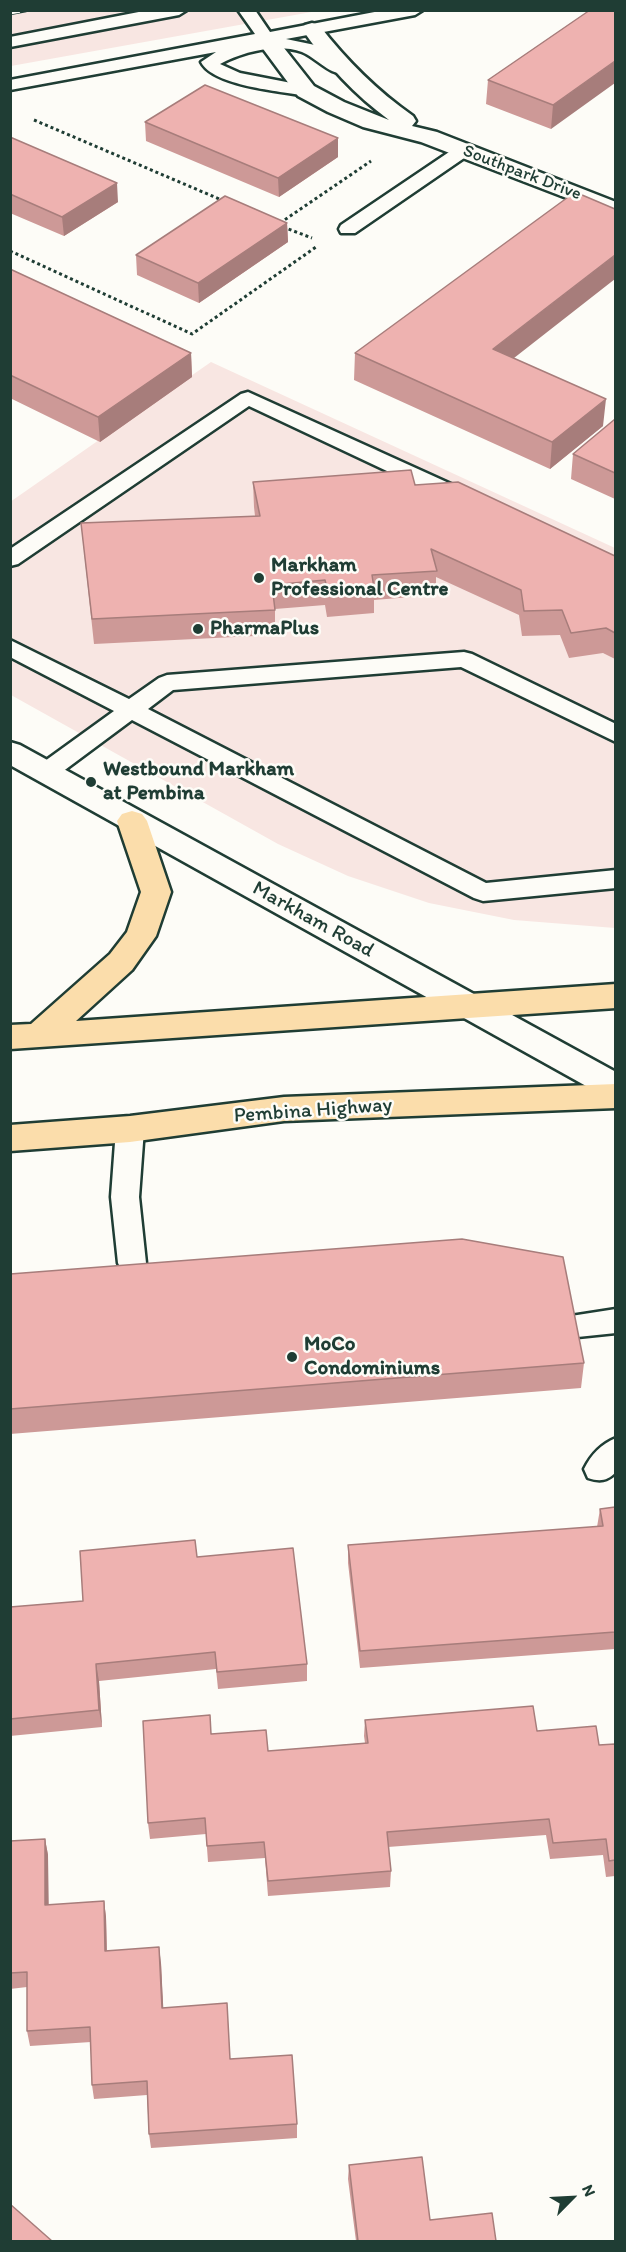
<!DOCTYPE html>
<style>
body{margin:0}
#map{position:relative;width:626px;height:2252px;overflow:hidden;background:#fdfcf7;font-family:Itim,sans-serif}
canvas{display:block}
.frame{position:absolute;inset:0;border:12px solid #1f3d34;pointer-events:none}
.north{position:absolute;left:542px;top:2168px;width:60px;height:60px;-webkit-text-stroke:4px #fdfcf7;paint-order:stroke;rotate:66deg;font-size:16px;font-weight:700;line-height:24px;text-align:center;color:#1f3d34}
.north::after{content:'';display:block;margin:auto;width:21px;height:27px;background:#1f3d34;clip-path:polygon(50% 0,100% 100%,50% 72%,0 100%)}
</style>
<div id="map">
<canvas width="626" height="2252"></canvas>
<div class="frame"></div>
<div class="north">N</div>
</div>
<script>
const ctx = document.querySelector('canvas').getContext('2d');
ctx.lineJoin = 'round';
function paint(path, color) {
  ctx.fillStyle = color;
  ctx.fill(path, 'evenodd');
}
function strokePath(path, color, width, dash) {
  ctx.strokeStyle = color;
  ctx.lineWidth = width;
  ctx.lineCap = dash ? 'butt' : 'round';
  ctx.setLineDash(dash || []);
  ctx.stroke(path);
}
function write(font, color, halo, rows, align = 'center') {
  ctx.font = font + ' Itim,sans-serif';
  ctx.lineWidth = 5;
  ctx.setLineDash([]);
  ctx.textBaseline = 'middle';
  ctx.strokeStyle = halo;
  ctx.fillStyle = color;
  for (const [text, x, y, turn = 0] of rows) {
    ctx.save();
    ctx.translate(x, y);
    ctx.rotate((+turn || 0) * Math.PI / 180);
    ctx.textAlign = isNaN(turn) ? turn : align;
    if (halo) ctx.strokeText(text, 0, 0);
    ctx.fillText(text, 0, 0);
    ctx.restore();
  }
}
const built = new Path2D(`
 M 11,11 L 317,11 L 11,66 Z
 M 211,362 L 615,548 L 615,928 L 514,920 L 429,903 L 348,876 L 278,844 L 11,695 L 10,502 Z`);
const path = new Path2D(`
 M 34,120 L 224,201
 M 280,223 L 371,161
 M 283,227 L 312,238
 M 10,251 L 192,334 L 316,247`);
const service = new Path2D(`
 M 149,10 L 187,10 L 179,15 L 10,47 L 10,37 Z
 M 238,10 L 255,10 L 270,32 L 385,10 L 423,10 L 415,15 L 286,39 L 315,45 L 347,65 L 350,69 L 347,73 C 331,77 317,58 302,52 C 276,43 243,52 220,64 L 240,73 L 312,87 L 315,91 L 306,96 C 280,91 213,86 201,62 L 216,52 L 10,90 L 10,80 L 255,34 Z
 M 464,145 L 473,150 L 470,154 L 355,233 L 341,233 L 339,229 L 341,225 L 458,146 Z
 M 248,392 L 473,494 L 476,499 L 473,504 L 457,504 L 249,406 L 18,564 L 10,566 L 10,549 L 241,394 Z
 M 10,640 L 129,699 L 159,678 L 167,675 L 464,652 L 472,654 L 616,724 L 616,742 L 461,667 L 173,690 L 148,709 L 486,883 L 616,870 L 616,888 L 483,901 L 474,898 L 132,720 L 54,778 L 46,780 L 38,778 L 34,772 L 38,766 L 114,711 L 10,657 Z
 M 130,1119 L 140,1122 L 144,1129 L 139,1197 L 146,1263 L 142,1271 L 132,1274 L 122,1271 L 118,1263 L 111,1197 L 116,1129 L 120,1122 Z
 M 616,1309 L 616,1333 L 568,1338 L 558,1334 L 554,1326 L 558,1318 Z
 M 616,1438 L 616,1472 C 607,1481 600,1482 588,1478 L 584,1469 C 591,1455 601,1444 616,1438 Z`);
const minor = new Path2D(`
 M 312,23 L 319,25 C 347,61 376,90 413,116 L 416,121 L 412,126 L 437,132 L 616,202 L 616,217 L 421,142 L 363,127 L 328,112 L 298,96 L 255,38 L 259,34 L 273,34 L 314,86 L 344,102 L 389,120 C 355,95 326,64 302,29 L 305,25 Z`);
const tertiary = new Path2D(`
 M 10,742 L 20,745 L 616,1072 L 616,1099 L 604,1096 L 10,765 Z`);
const primary = new Path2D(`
 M 132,811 L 142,814 L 147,821 L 171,892 L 156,936 L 132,970 L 76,1021 L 616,984 L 616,1008 L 10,1049 L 10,1025 L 31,1024 L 110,954 L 127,932 L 141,892 L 117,821 L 122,814 Z
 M 616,1084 L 616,1108 L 284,1121 L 130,1142 L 10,1151 L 10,1125 L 130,1116 L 284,1097 Z`);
const rail = new Path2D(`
 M 10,13 L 26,10`);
const wall = new Path2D(`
 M 590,10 L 551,129 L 486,104 L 488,80 Z
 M 145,122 L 338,157 L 279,197 L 146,141 Z
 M 10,137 L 118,202 L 64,236 L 10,213 Z
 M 287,223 L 288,242 L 199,303 L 137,275 L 136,255 Z
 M 10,269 L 191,353 L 192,377 L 100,442 L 10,398 Z
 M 355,353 L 514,358 L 603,426 L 550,469 L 354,380 Z
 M 615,419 L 615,499 L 571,479 L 573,454 Z
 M 253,482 L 415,485 L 615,556 L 615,659 L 603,653 L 569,658 L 560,635 L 522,636 L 519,615 L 436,577 L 436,595 L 374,600 L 374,613 L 327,617 L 325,605 L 275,609 L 275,635 L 94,644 L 81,523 L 255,516 L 254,507 Z
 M 10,1274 L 584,1363 L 581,1388 L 10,1434 Z
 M 615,1507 L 615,1649 L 360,1668 L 348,1563 L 348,1545 L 597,1527 L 600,1509 Z
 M 197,1557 L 307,1664 L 307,1681 L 218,1689 L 216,1669 L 99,1681 L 102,1727 L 10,1736 L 10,1607 L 83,1601 Z
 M 365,1720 L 537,1731 L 599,1745 L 615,1744 L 615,1876 L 606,1877 L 603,1855 L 550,1859 L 546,1835 L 388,1847 L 391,1871 L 390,1887 L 268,1896 L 265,1858 L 208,1862 L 206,1834 L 150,1839 L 148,1823 L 212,1734 L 268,1751 L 365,1743 L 364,1736 Z
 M 45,1839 L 48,1855 L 48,1905 L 104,1901 L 106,1917 L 107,1951 L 161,1963 L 163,2008 L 230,2059 L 297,2124 L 297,2138 L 151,2148 L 149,2134 L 147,2095 L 94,2099 L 92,2085 L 91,2042 L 30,2046 L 27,2031 L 27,1987 L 10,1989 L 10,1841 Z
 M 349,2165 L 430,2220 L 496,2241 L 356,2241 L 348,2179 Z`);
const shadedWall = new Path2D(`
 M 615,61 L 615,83 L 551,129 L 553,105 Z
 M 338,138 L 338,157 L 279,197 L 278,178 Z
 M 117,183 L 118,202 L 64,236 L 62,217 Z
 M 287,223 L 288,242 L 199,303 L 198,283 Z
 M 615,255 L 615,279 L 491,376 L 493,349 Z
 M 191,353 L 192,377 L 100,442 L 98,417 Z
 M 606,399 L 603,426 L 550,469 L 552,442 Z
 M 96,1664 L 99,1681 L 102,1727 L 99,1710 Z
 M 45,1839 L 48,1855 L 49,1921 L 45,1905 Z
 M 104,1901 L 106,1917 L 107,1966 L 105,1951 Z
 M 159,1947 L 161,1963 L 164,2022 L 162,2008 Z`);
const building = new Path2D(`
 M 590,10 L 615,10 L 615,61 L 553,105 L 488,80 Z
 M 205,85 L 338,138 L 278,178 L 145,122 Z
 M 10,137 L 117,183 L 62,217 L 10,194 Z
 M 575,192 L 615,209 L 615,255 L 493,349 L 606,399 L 552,442 L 355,353 Z
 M 225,196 L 287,223 L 198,283 L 136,255 Z
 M 10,269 L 191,353 L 98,417 L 10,375 Z
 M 615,419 L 615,473 L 573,454 Z
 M 411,470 L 415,485 L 458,482 L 615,556 L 615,633 L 606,628 L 571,633 L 562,610 L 524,611 L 521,590 L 431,549 L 437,571 L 372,575 L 374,588 L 328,592 L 325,580 L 272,585 L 275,610 L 92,619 L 81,523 L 260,516 L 253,482 Z
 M 462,1239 L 563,1257 L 584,1363 L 10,1409 L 10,1274 Z
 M 615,1507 L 615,1632 L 360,1651 L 348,1545 L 603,1526 L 600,1509 Z
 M 195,1540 L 197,1557 L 293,1548 L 307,1664 L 217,1672 L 215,1652 L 96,1664 L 99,1710 L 10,1719 L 10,1607 L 83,1601 L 80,1551 Z
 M 533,1706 L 537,1731 L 596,1726 L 599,1745 L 615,1744 L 615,1860 L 609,1861 L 606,1839 L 553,1843 L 549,1819 L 387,1832 L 391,1871 L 268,1881 L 264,1842 L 207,1846 L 205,1818 L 148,1823 L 143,1721 L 210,1715 L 211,1734 L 266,1730 L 268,1751 L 368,1743 L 365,1720 Z
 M 45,1839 L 45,1905 L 104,1901 L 105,1951 L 159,1947 L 162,2008 L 227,2003 L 230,2059 L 292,2055 L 297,2124 L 149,2134 L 147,2081 L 92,2085 L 90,2027 L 27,2031 L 27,1972 L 10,1973 L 10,1841 Z
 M 422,2157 L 430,2220 L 492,2213 L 496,2241 L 358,2241 L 349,2165 Z
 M 10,2204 L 52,2241 L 10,2241 Z`);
const markers = [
 [259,578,6,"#1f3d34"],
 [198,629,6,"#1f3d34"],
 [91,782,6,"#1f3d34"],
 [292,1357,6,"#1f3d34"]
];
const farStreetnames = [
 ["Southpark Drive",522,173,21]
];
const poiNames = [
 ["Markham",271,566],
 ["Professional Centre",271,590],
 ["PharmaPlus",210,629],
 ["Westbound Markham",103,770],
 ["at Pembina",103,794],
 ["MoCo",304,1345],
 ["Condominiums",304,1369]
];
const streetNames = [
 ["Markham Road",313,920,29],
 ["Pembina Highway",313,1111,-4]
];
paint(built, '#f8e6e2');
strokePath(service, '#1f3d34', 5);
strokePath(minor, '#1f3d34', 5);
strokePath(tertiary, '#1f3d34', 5);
strokePath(primary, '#1f3d34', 5);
strokePath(path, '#1f3d34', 3, [3, 3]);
paint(service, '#fdfcf7');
paint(minor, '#fdfcf7');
paint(tertiary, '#fdfcf7');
paint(primary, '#fbddab');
strokePath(rail, '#1f3d34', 4.5);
strokePath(rail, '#fdfcf7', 3, [10]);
paint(wall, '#cd9997');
paint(shadedWall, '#a77d7b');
paint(building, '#eeb2b0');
strokePath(building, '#a77d7b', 1.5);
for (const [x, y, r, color] of markers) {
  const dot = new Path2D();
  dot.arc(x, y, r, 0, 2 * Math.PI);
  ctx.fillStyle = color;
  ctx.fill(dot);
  strokePath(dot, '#fdfcf7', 2);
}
write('18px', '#1f3d34', '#fdfcf7', farStreetnames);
write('bold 21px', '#1f3d34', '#fdfcf7', poiNames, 'left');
write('21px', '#1f3d34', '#fdfcf7', streetNames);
</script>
